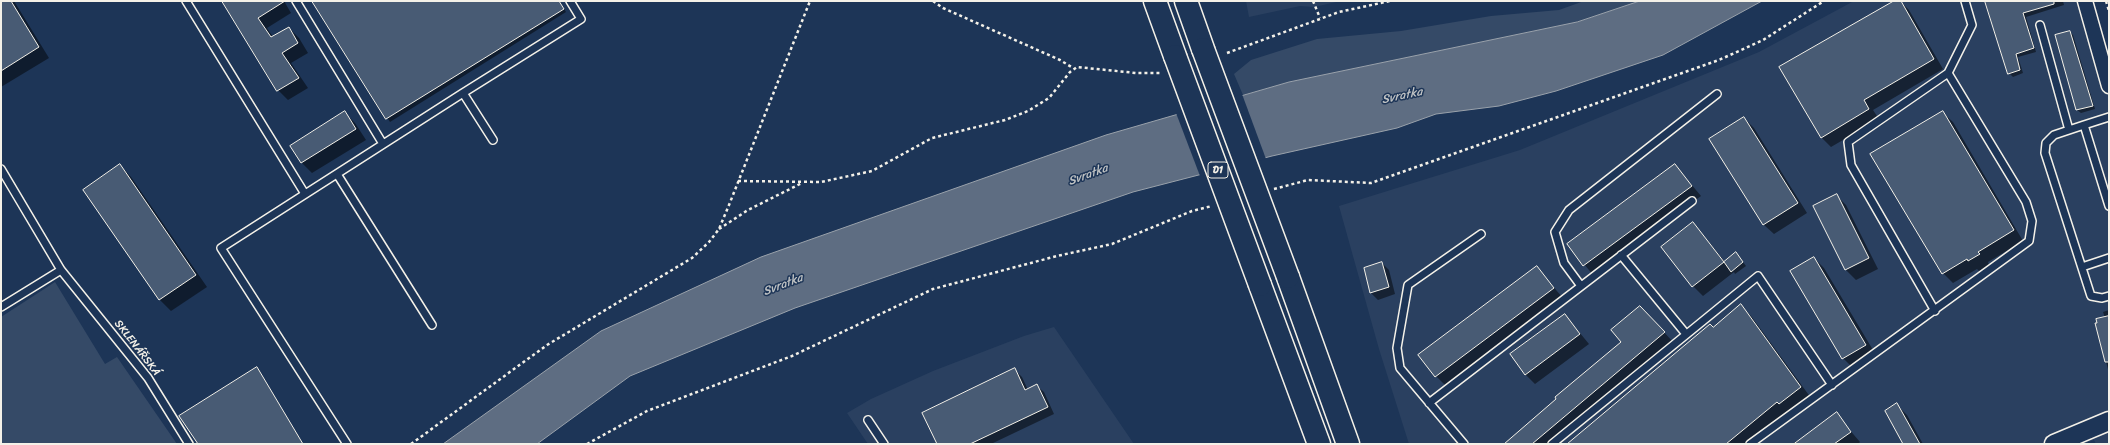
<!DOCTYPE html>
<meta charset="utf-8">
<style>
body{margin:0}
#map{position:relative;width:2110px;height:445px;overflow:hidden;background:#1d3557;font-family:Sriracha,sans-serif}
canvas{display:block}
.frame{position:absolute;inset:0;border:2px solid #f4f1e8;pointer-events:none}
</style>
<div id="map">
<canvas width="2110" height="445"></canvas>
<div class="frame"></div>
</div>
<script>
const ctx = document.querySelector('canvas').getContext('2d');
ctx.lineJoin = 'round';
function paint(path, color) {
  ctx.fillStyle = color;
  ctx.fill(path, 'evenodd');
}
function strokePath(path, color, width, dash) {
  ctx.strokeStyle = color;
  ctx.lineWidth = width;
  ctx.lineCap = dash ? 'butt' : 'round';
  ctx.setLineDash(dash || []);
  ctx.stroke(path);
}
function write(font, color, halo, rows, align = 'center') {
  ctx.font = font + ' Sriracha,sans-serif';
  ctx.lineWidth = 3;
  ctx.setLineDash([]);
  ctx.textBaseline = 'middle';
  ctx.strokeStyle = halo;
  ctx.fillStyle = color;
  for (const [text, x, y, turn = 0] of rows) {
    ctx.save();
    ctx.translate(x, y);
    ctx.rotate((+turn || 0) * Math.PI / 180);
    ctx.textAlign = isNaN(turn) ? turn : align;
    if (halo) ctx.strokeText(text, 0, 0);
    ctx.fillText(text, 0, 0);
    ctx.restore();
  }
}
const built = new Path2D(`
 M 1246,1 L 1341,1 L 1314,7 L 1300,6 L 1249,17 Z
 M 1854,1 L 2093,1 L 2109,57 L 2109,444 L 2096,444 L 2094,440 L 2083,444 L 1409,444 L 1379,349 L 1339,206 L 1520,150 L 1759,52 Z
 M 1054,327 L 1134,444 L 868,444 L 847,413 L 871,399 L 933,371 L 1024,336 Z`);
const green = new Path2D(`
 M 1584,1 L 1640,1 L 1577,22 L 1289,82 L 1243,95 L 1234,74 L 1251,60 L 1317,39 L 1401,31 L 1491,16 L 1559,10 Z
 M 55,282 L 105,364 L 117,357 L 177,444 L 1,444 L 1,317 Z`);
const water = new Path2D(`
 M 1640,1 L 1762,1 L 1663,55 L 1556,91 L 1499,106 L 1436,114 L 1397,128 L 1272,156 L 1133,192 L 795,308 L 630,376 L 537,444 L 443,444 L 601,331 L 761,257 L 1106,135 L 1289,82 L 1577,22 Z`);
const pier = new Path2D(`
 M 1242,94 L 1266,159 L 1200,176 L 1176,113 Z`);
const shadow = new Path2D(`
 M 1,1 L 14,1 L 49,58 L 1,87 Z
 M 223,1 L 284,1 L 291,13 L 267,28 L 273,37 L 289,28 L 299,38 L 308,53 L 291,63 L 308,88 L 288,100 L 278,90 Z
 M 313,1 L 559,1 L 566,12 L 390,122 Z
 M 1896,1 L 1900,1 L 1909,10 L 1943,69 L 1873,110 L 1879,119 L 1831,147 L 1821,137 Z
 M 1987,1 L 2063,1 L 2064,5 L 2026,17 L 2036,52 L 2018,57 L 2023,73 L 2013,77 L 2009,73 Z
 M 2070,32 L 2073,35 L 2095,109 L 2081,113 L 2077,110 L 2056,36 Z
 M 344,112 L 355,123 L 366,140 L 312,173 L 302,163 L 292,146 Z
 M 1942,112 L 1953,122 L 2023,241 L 1988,262 L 1989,265 L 1979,271 L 1977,269 L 1953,283 L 1943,273 Z
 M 1744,118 L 1754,128 L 1807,213 L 1774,234 L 1763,224 Z
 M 120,165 L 131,177 L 207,287 L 171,311 L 160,300 L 84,190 Z
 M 1675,165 L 1701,196 L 1594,276 L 1568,245 Z
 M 1836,195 L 1846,205 L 1878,269 L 1856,280 L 1846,270 L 1814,206 Z
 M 1693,223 L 1725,262 L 1739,257 L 1746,266 L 1735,274 L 1734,272 L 1703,296 L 1693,286 Z
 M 1814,258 L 1824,268 L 1876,355 L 1853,368 L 1843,358 Z
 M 1382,263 L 1389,270 L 1395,294 L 1378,300 L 1371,293 L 1365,269 Z
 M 1537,268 L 1563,298 L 1446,386 L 1436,376 Z
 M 1741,306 L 1751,316 L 1811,398 L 1790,413 L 1788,411 L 1748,444 L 1569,444 Z
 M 2109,310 L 2109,373 L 2096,324 L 2105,318 L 2103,312 Z
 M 1565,315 L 1589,344 L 1535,384 L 1525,374 Z
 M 1650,317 L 1674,343 L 1554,444 L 1505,444 Z
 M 257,368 L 303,444 L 199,444 Z
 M 1015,370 L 1022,377 L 1028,390 L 1037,386 L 1044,392 L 1054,414 L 991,444 L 938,444 Z
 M 1897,405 L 1907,415 L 1923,444 L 1904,444 Z
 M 1836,414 L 1860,442 L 1858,444 L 1792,444 L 1797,441 L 1798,442 Z`);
const building = new Path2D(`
 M 1,1 L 11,1 L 39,47 L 1,71 Z
 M 222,1 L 285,1 L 258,18 L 271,37 L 289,27 L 298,43 L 282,53 L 299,78 L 277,91 Z
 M 312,1 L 559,1 L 564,9 L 386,119 Z
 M 1894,1 L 1901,1 L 1934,59 L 1864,100 L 1869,109 L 1821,138 L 1779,67 Z
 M 1985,1 L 2054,1 L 2054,4 L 2023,13 L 2034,48 L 2016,54 L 2020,70 L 2008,74 Z
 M 2070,31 L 2093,106 L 2076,110 L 2055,35 Z
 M 345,111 L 356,129 L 301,163 L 290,146 Z
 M 1943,111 L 2014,230 L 1978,252 L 1980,254 L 1968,261 L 1967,259 L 1942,274 L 1870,154 Z
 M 1744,117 L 1798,203 L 1763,225 L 1709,139 Z
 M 120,164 L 196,275 L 159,300 L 83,190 Z
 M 1675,164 L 1692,186 L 1583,266 L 1567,244 Z
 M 1837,194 L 1869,258 L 1845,270 L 1813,206 Z
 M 1693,222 L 1724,262 L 1692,287 L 1661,247 Z
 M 1736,252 L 1743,262 L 1731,272 L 1724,262 Z
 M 1814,257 L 1866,345 L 1842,359 L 1790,271 Z
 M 1382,262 L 1389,287 L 1370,293 L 1364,268 Z
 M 1537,266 L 1554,288 L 1435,377 L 1418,355 Z
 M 1741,304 L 1801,387 L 1779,404 L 1777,402 L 1726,444 L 1567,444 L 1710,324 L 1713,327 Z
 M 1640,306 L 1665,332 L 1532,444 L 1504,444 L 1556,399 L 1555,397 L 1621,342 L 1611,330 Z
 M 1565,314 L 1580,334 L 1525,375 L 1510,354 Z
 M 2109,316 L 2109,362 L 2105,362 L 2095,323 L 2097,323 L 2096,319 Z
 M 257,367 L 303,444 L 198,444 L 179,416 Z
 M 1015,368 L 1025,390 L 1037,384 L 1048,407 L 970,444 L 937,444 L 922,413 Z
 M 1897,403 L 1920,444 L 1903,444 L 1885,411 Z
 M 1837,412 L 1851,432 L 1834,444 L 1794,444 Z`);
const path = new Path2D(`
 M 933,1 L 943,8 L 1060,60 L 1073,68
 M 1313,1 L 1320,18
 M 2106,1 L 2109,11
 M 1227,53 L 1339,12 L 1390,1
 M 738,181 L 821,182 L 872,171 L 932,138 L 1005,120 L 1028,111 L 1049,98 L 1070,72 L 1077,67 L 1136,73 L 1161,73
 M 1274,189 L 1308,180 L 1371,183 L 1719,60 L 1763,40 L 1824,1
 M 719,229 L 748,210 L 802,183
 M 411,444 L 547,345 L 692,258 L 709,242 L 719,229 L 729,205 L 810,1
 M 587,444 L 647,411 L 792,356 L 933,289 L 1057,256 L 1112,244 L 1192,211 L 1212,206`);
const service = new Path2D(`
 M 186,1 L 305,194
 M 296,1 L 383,144
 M 2040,25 L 2069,130
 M 1948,73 L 1972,25 L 1965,1
 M 463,93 L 581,19 L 570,1
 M 2109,117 L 2084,125 L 2109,206
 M 2084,125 L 2054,135 L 2046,143 L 2045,153 L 2091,296 L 2102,298 L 2109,296
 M 1,169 L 61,270 L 148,378 L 189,444
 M 337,174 L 432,325
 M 1621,255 L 1686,334
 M 2082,267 L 2109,258
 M 1581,286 L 1564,263 L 1555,232 L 1569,210 L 1717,94
 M 1,307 L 61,270
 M 1429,403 L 1692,201
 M 868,420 L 884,444
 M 347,444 L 221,248 L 463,93 L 493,140
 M 1464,444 L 1400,368 L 1397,348 L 1408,285 L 1481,234
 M 1552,444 L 1758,276 L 1832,385
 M 1750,444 L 2029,241 L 2032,221 L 2026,202 L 1948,73 L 1848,142 L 1851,165 L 1935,311`);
const minor = new Path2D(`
 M 2085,1 L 2109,86`);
const tertiary = new Path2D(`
 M 2054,444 L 2109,421`);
const motorway = new Path2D(`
 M 1155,1 L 1175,56
 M 1186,1 L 1203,49
 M 1288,277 L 1348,444
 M 1260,285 L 1319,444`);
const motorwayBridge = new Path2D(`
 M 1203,49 L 1288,277
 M 1175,56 L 1260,285`);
const shields = [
 [1218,170,20]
];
const shieldNames = [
 ["D1",1218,170]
];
const streetNames = [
 ["SKLENÁŘSKÁ",137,348,52]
];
const waterNames = [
 ["Svratka",1402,96,-12],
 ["Svratka",1088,175,-20],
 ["Svratka",783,285,-21]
];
paint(built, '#2a4060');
paint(green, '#354a67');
paint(water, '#5e6d82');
strokePath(water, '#9aa2ab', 1);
paint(pier, '#1d3557');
paint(shadow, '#0007');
paint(building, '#485b74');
strokePath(building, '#f4f1e8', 1);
strokePath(service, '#f4f1e8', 10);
strokePath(minor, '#f4f1e8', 17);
strokePath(tertiary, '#f4f1e8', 21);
strokePath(motorway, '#f4f1e8', 25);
strokePath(path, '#f4f1e8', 2.5, [3, 3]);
strokePath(service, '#1d3557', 7);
strokePath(minor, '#1d3557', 14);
strokePath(tertiary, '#1d3557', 18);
strokePath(motorway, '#1d3557', 22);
strokePath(motorwayBridge, '#f4f1e8', 25, []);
strokePath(motorwayBridge, '#1d3557', 22);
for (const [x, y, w] of shields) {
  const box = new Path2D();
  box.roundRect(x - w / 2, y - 8, w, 16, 3);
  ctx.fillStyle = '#1d3557';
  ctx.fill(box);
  strokePath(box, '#f4f1e8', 1);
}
write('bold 10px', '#f4f1e8', null, shieldNames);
write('11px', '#f4f1e8', '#1d3557', streetNames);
write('italic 12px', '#c0c3c4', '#1d3557', waterNames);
</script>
